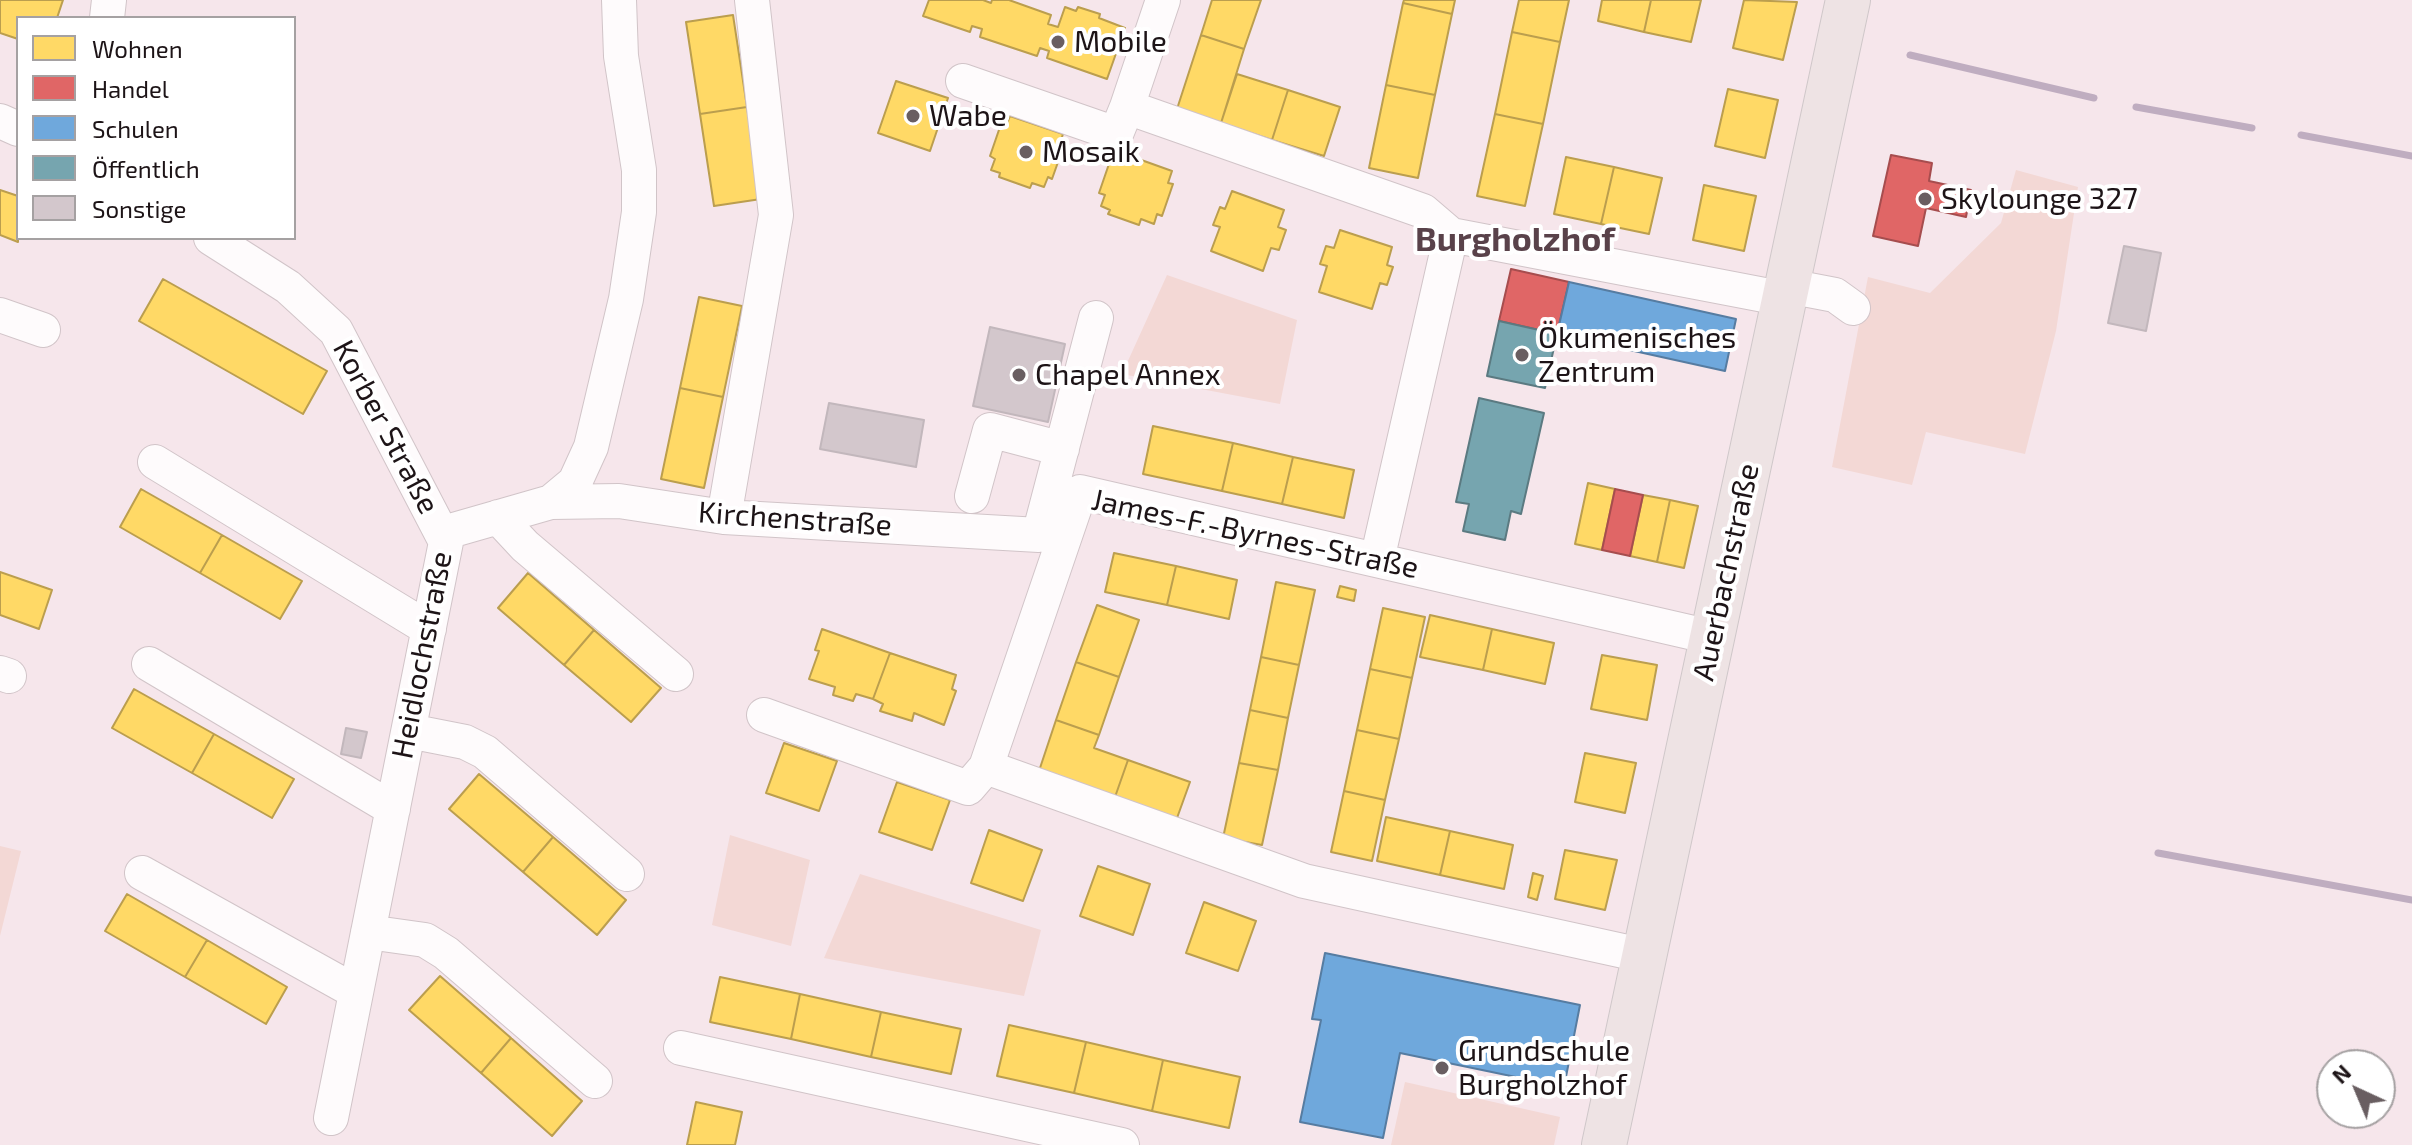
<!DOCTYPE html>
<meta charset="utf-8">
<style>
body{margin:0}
#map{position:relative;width:2412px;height:1145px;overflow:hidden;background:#f6e6eb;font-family:"Exo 2",sans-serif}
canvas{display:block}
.legend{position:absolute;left:16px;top:16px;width:280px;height:224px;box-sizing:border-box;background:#fff;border:2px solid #a5a1a2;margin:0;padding:10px 14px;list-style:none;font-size:24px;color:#1d1417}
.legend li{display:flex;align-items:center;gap:16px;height:40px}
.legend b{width:40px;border:2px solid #a5a1a2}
.north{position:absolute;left:2316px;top:1049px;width:80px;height:80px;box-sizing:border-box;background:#fff;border:2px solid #a5a1a2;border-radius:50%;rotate:316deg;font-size:22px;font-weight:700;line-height:32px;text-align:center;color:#1d1417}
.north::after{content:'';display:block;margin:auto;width:28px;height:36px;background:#695e61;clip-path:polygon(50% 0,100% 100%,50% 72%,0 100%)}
</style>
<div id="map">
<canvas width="2412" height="1145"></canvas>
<ul class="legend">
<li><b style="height:22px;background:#ffd966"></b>Wohnen</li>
<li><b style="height:22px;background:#e06666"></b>Handel</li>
<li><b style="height:22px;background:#6fa8dc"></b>Schulen</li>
<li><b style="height:22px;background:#76a5af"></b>Öffentlich</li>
<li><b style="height:22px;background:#d3c7cc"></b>Sonstige</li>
</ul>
<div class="north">N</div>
</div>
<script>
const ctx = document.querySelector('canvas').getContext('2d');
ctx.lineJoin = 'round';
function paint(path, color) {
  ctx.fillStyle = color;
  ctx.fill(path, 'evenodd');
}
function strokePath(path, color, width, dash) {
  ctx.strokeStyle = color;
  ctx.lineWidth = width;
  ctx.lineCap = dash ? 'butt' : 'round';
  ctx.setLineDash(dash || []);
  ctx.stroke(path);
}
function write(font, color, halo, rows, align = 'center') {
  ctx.font = font + ' "Exo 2",sans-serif';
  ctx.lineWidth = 8;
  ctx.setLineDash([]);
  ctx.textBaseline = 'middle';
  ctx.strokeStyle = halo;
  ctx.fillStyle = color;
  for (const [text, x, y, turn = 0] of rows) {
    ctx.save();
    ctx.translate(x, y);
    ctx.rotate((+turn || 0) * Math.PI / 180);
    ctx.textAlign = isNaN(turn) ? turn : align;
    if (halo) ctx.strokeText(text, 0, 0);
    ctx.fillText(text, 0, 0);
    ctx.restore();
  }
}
const green = new Path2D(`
 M 2016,170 L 2078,187 L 2056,331 L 2025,454 L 1926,432 L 1912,485 L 1832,467 L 1868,277 L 1930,293 L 2001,223 Z
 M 1167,275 L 1297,320 L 1280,404 L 1122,374 Z
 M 730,835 L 810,860 L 791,946 L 712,925 Z
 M 0,846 L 21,851 L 0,936 Z
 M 860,874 L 1041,930 L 1024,996 L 824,958 Z
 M 1405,1082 L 1560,1117 L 1554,1145 L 1391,1145 Z`);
const homes = new Path2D(`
 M 0,0 L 63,0 L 57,18 L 18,18 L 18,39 L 0,33 Z
 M 929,0 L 983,0 L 991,3 L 992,0 L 1009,0 L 1051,15 L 1048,24 L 1058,27 L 1065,7 L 1076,11 L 1078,7 L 1100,14 L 1099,18 L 1125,28 L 1107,79 L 1047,58 L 1049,51 L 1040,48 L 1037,56 L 980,37 L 982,29 L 972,26 L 970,32 L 923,16 Z
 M 1212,0 L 1261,0 L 1244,49 L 1201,35 Z
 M 1404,0 L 1455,0 L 1452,14 L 1403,3 Z
 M 1519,0 L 1569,0 L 1560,42 L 1512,32 Z
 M 1602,0 L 1651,0 L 1644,32 L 1598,21 Z
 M 1651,0 L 1701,0 L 1691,42 L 1644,32 Z
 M 1744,0 L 1797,2 L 1783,60 L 1733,48 Z
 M 1403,3 L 1452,14 L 1435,95 L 1386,85 Z
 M 733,15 L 747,107 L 700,114 L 686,22 Z
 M 1512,32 L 1560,42 L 1543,124 L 1495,114 Z
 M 1201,35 L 1244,49 L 1221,123 L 1177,109 Z
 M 1237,74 L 1288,90 L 1272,140 L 1221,123 Z
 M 896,81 L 948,98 L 930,151 L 878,133 Z
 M 1386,85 L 1435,95 L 1418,178 L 1369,168 Z
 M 1728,89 L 1778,100 L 1765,158 L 1715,146 Z
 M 1288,90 L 1340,107 L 1324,156 L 1272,140 Z
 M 747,107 L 761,199 L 714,206 L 700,114 Z
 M 1495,114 L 1543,124 L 1525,206 L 1477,196 Z
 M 1010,116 L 1063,134 L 1059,146 L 1063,148 L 1052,179 L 1048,177 L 1044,187 L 1032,183 L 1030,188 L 999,177 L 1000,173 L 991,170 L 995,159 L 990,156 L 1001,124 L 1006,126 Z
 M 1119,152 L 1172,171 L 1168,183 L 1173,184 L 1162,216 L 1157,214 L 1154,224 L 1141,219 L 1139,225 L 1108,214 L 1110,210 L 1101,206 L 1105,195 L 1099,193 L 1110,161 L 1116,163 Z
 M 1566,157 L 1614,167 L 1601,224 L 1554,214 Z
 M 1614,167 L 1662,178 L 1649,234 L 1601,224 Z
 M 1704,185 L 1756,196 L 1744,251 L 1693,240 Z
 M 0,190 L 18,196 L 18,242 L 0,235 Z
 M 1232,191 L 1284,210 L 1278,227 L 1286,230 L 1279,250 L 1271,248 L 1263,271 L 1211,251 L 1220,227 L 1213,225 L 1220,207 L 1225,209 Z
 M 1340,230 L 1392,247 L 1387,265 L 1393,267 L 1387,285 L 1380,283 L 1372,309 L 1319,292 L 1327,266 L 1320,264 L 1326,246 L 1334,248 Z
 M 163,279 L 327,371 L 303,414 L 139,321 Z
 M 699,297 L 742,306 L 723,397 L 680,388 Z
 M 680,388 L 723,397 L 704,488 L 661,479 Z
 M 1153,426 L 1233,443 L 1222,491 L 1143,474 Z
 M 1233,443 L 1293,457 L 1282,504 L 1222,491 Z
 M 1293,457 L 1354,470 L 1344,518 L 1282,504 Z
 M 1588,483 L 1615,489 L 1602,550 L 1575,544 Z
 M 141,489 L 222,535 L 200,573 L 120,527 Z
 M 1643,495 L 1670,500 L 1657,562 L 1630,556 Z
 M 1670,500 L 1698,506 L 1684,568 L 1657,562 Z
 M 222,535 L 302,581 L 280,619 L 200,573 Z
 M 1114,553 L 1176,566 L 1167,605 L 1105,592 Z
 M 1176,566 L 1237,580 L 1229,619 L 1167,605 Z
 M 0,572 L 52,590 L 39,629 L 0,615 Z
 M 528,573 L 594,630 L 564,665 L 498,608 Z
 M 1276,582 L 1315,590 L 1299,665 L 1261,657 Z
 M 1340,586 L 1356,590 L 1354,601 L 1337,597 Z
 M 1097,605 L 1139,620 L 1119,677 L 1076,662 Z
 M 1383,608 L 1425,617 L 1412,678 L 1370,669 Z
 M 1430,615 L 1492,629 L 1483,670 L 1420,657 Z
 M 822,629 L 890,653 L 873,699 L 856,694 L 853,701 L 833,695 L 835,687 L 809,679 L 819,651 L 815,650 Z
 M 1492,629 L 1554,643 L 1545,684 L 1483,670 Z
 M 594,630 L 661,688 L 631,722 L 564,665 Z
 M 890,653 L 956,675 L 952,689 L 956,691 L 944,725 L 914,713 L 912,721 L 880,711 L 883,704 L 873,699 Z
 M 1602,655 L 1657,665 L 1647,720 L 1591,709 Z
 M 1261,657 L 1299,665 L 1288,718 L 1250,710 Z
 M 1076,662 L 1119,677 L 1099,735 L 1056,720 Z
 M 1370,669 L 1412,678 L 1399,739 L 1357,730 Z
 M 134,689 L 214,734 L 192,773 L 112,728 Z
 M 1250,710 L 1288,718 L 1278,770 L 1239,763 Z
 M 1056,720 L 1099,735 L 1094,748 L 1128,760 L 1115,797 L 1039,771 Z
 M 1357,730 L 1399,739 L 1385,800 L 1344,791 Z
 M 214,734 L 294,779 L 272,818 L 192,773 Z
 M 784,743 L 837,761 L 819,811 L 766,793 Z
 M 1585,753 L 1636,763 L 1625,813 L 1575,802 Z
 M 1128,760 L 1190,782 L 1177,818 L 1115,797 Z
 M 1239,763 L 1278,770 L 1262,845 L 1223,838 Z
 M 479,774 L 553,837 L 523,872 L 449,809 Z
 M 897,782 L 950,800 L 932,850 L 879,832 Z
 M 1344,791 L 1385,800 L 1372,861 L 1331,852 Z
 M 1386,817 L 1450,831 L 1440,875 L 1377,861 Z
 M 989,830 L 1042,850 L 1023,901 L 971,883 Z
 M 1450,831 L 1513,845 L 1504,889 L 1440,875 Z
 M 553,837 L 626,900 L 597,935 L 523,872 Z
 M 1565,850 L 1617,860 L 1605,910 L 1555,899 Z
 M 1098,866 L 1150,884 L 1133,935 L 1080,916 Z
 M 1533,873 L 1543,876 L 1537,900 L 1528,897 Z
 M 127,894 L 207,940 L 185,977 L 105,931 Z
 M 1204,902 L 1256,921 L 1238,971 L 1186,953 Z
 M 207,940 L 287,987 L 266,1024 L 185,977 Z
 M 440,976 L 511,1038 L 481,1073 L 409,1010 Z
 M 720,977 L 800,994 L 791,1039 L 710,1022 Z
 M 800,994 L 881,1012 L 871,1057 L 791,1039 Z
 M 881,1012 L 961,1029 L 951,1074 L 871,1057 Z
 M 1009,1025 L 1086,1042 L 1074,1093 L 997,1076 Z
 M 511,1038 L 582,1101 L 552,1136 L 481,1073 Z
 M 1086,1042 L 1163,1060 L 1152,1111 L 1074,1093 Z
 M 1163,1060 L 1240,1077 L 1229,1128 L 1152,1111 Z
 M 696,1102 L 742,1112 L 735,1145 L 687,1145 Z`);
const shops = new Path2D(`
 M 1891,155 L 1932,163 L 1929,181 L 1971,190 L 1966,217 L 1926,208 L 1918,246 L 1873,236 Z
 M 1511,269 L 1569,282 L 1557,334 L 1499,321 Z
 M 1615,489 L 1643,495 L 1630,556 L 1602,550 Z`);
const schools = new Path2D(`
 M 1569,282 L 1736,319 L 1725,371 L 1557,334 Z
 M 1325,953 L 1580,1005 L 1564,1087 L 1400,1053 L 1383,1138 L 1300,1122 L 1321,1020 L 1312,1019 Z`);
const public = new Path2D(`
 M 1499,321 L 1557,334 L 1545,388 L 1487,376 Z
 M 1479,398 L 1544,413 L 1521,514 L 1511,511 L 1505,540 L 1463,531 L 1469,504 L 1456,502 Z`);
const stream = new Path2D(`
 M 1910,55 L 2094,98
 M 2136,107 L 2252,128
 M 2301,135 L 2412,156
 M 2158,853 L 2412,900`);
const building = new Path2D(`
 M 2124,246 L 2161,253 L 2146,331 L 2108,323 Z
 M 990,327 L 1065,344 L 1048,422 L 973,406 Z
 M 829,403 L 924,420 L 916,467 L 820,449 Z
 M 346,728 L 367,732 L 361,758 L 341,754 Z`);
const minor = new Path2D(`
 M 107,18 L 109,0
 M 963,81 L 1116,134 L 1127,107 L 1423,211 L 1451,235 L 1785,299
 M 1127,107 L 1163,0
 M 0,121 L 18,129
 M 211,238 L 288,287 L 336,331 L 446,542 L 331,1118
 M 1788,286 L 1835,295 L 1853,308
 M 0,315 L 43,330
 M 155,462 L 429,629
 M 972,496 L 990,430 L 1062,449
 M 551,502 L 619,501 L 724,517 L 1039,535 L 1096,318
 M 498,517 L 525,546 L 676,674
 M 724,517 L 776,215 L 752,0
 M 443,533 L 551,502 L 575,482 L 591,447 L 626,299 L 639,212 L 639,170 L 621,56 L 619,0
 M 1377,560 L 1451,235
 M 149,664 L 393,809
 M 0,673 L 9,676
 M 764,715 L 968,788 L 986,767 L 1080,492 L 1711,637
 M 409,731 L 465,742 L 485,752 L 627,874
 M 986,767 L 1304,881 L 1646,956
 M 142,873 L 356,992
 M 368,932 L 425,940 L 446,953 L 595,1081
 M 681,1048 L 1122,1145`);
const major = new Path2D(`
 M 1604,1145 L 1848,0`);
const markers = [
 [1058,42,8,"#695e61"],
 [913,116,8,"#695e61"],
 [1026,152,8,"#695e61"],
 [1925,199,8,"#695e61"],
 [1522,355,8,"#695e61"],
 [1019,375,8,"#695e61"],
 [1442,1068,8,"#695e61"]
];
const poiNames = [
 ["Mobile",1074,42],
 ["Wabe",929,116],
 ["Mosaik",1042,152],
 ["Skylounge 327",1941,199],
 ["Ökumenisches",1538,338],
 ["Zentrum",1538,372],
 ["Chapel Annex",1035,375],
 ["Grundschule",1458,1051],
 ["Burgholzhof",1458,1085]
];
const streetNames = [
 ["Korber Straße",386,427,62],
 ["Kirchenstraße",795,519,4],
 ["James-F.-Byrnes-Straße",1255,534,12],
 ["Auerbachstraße",1726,572,-78],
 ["Heidlochstraße",422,655,-79]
];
const quarterNames = [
 ["Burgholzhof",1515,240]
];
paint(green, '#f3d8d5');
paint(homes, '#ffd966');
strokePath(homes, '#bb9e4e', 2);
paint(shops, '#e06666');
strokePath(shops, '#a64d4e', 2);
paint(schools, '#6fa8dc');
strokePath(schools, '#567ca1', 2);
paint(public, '#76a5af');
strokePath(public, '#5b7a81', 2);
strokePath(stream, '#bfadc0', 7);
paint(building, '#d3c7cc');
strokePath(building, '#c2b7bc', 2);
strokePath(minor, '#d1c4c8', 36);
strokePath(major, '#cfc7c9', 46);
strokePath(minor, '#fefbfc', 34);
strokePath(major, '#eee3e4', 44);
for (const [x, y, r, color] of markers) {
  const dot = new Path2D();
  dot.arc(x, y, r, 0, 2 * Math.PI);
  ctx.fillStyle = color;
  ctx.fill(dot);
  strokePath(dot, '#fff', 3);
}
write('30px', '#1d1417', '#fff', poiNames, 'left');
write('30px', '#1d1417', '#fff', streetNames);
write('bold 34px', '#59424a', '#fff', quarterNames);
</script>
